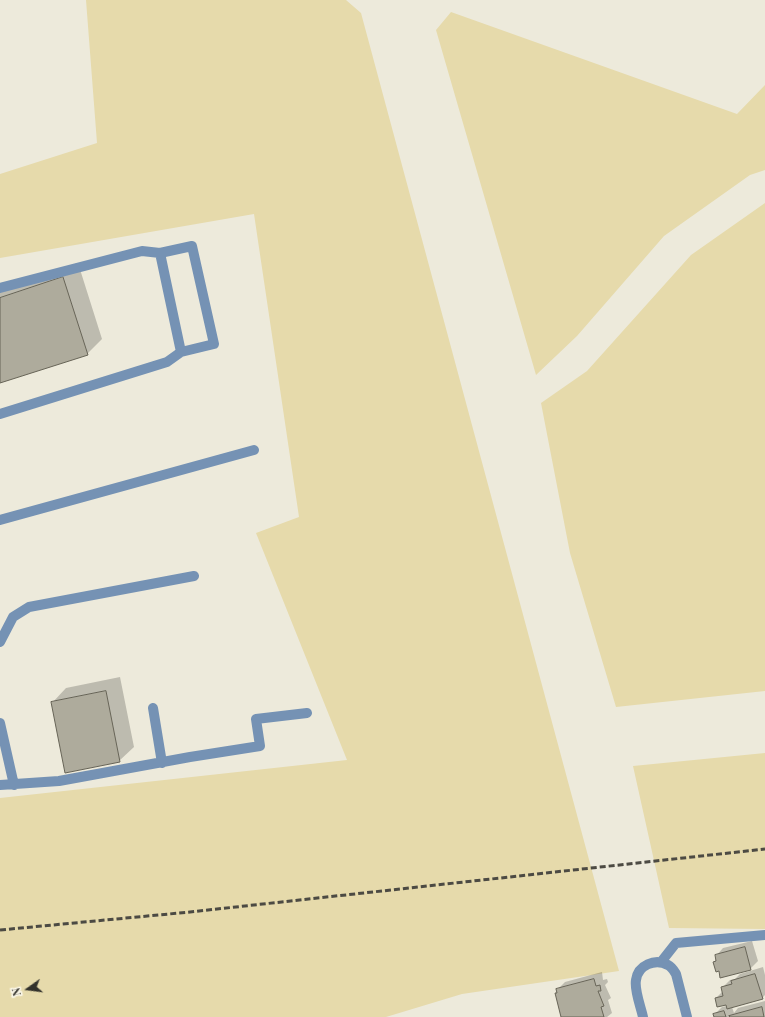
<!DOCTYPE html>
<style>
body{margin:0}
#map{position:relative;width:765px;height:1017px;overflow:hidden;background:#edeadb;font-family:"Playfair Display",serif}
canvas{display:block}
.north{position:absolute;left:8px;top:969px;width:40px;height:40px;-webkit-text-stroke:3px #fbf7e8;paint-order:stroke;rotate:256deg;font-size:11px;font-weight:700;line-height:16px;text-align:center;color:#32312b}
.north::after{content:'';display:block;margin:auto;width:14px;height:18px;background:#32312b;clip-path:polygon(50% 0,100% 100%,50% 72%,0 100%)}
</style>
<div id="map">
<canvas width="765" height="1017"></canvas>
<div class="north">N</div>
</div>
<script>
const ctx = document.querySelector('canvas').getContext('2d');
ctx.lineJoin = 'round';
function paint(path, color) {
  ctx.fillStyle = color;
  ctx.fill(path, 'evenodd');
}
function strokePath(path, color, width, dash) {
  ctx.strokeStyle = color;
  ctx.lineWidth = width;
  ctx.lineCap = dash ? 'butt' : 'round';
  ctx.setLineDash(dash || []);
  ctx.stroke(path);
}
const green = new Path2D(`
 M 86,0 L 346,0 L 361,13 L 619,971 L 462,994 L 386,1017 L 0,1017 L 0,798 L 347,760 L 256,533 L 299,517 L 254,214 L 0,258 L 0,174 L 97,143 Z
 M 451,12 L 737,114 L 765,85 L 765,170 L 750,175 L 664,236 L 577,336 L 536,375 L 436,30 Z
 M 765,203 L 765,691 L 616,707 L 570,553 L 541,403 L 587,371 L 691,255 Z
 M 765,753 L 765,929 L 669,928 L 633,766 Z`);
const shadow = new Path2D(`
 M 78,263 L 102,339 L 87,354 L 0,382 L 0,285 Z
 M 120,677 L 134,747 L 119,761 L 52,703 L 66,688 Z
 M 752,941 L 758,961 L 750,969 L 720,970 L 714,962 L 717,959 L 716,956 L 723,948 Z
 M 763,967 L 765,975 L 765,995 L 762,998 L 732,1007 L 734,1013 L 738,1008 L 765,1001 L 765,1017 L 715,1017 L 714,1015 L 722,1007 L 727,1006 L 716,998 L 723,991 L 722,988 L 730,980 L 735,979 L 740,974 Z
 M 602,972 L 603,980 L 607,979 L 608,982 L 605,985 L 611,998 L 608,1000 L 612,1013 L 607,1017 L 562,1017 L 556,993 L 558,991 L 557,990 L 565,982 Z`);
const building = new Path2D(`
 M 63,277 L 88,355 L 0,383 L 0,298 Z
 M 106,691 L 120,762 L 65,773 L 51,702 Z
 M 745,947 L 751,970 L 720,978 L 719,971 L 716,972 L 713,962 L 716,961 L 715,955 Z
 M 755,974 L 763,999 L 727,1009 L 726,1005 L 717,1007 L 715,998 L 723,996 L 721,987 L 732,984 L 731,981 Z
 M 594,979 L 596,986 L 600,985 L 601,991 L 598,991 L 604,1006 L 601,1007 L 604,1017 L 561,1017 L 555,993 L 557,993 L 556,989 Z
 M 762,1007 L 764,1017 L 730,1017 L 729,1016 Z
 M 724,1011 L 726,1017 L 714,1017 L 713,1014 Z`);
const minor = new Path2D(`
 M 0,288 L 142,251 L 160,253
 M 0,414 L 167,362 L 181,352 L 160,253 L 192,246 L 214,344 L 181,352
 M 0,520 L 254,450
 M 0,642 L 13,617 L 29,607 L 194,576
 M 153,708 L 162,763
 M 0,723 L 14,785
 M 0,785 L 59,781 L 190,757 L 260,746 L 256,719 L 307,713
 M 661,962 L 676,943 L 765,935
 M 643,1017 C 641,1007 634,990 636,980 C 638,965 655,958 668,965 C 672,967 674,971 676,974 L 687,1017`);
const rail = new Path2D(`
 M 0,930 L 190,912 L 765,849`);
paint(green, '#e6daab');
paint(shadow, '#0003');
paint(building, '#aeab9c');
strokePath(building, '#676457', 1);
strokePath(minor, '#7592b4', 10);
strokePath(rail, '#4c4a43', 3, [6, 3]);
</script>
